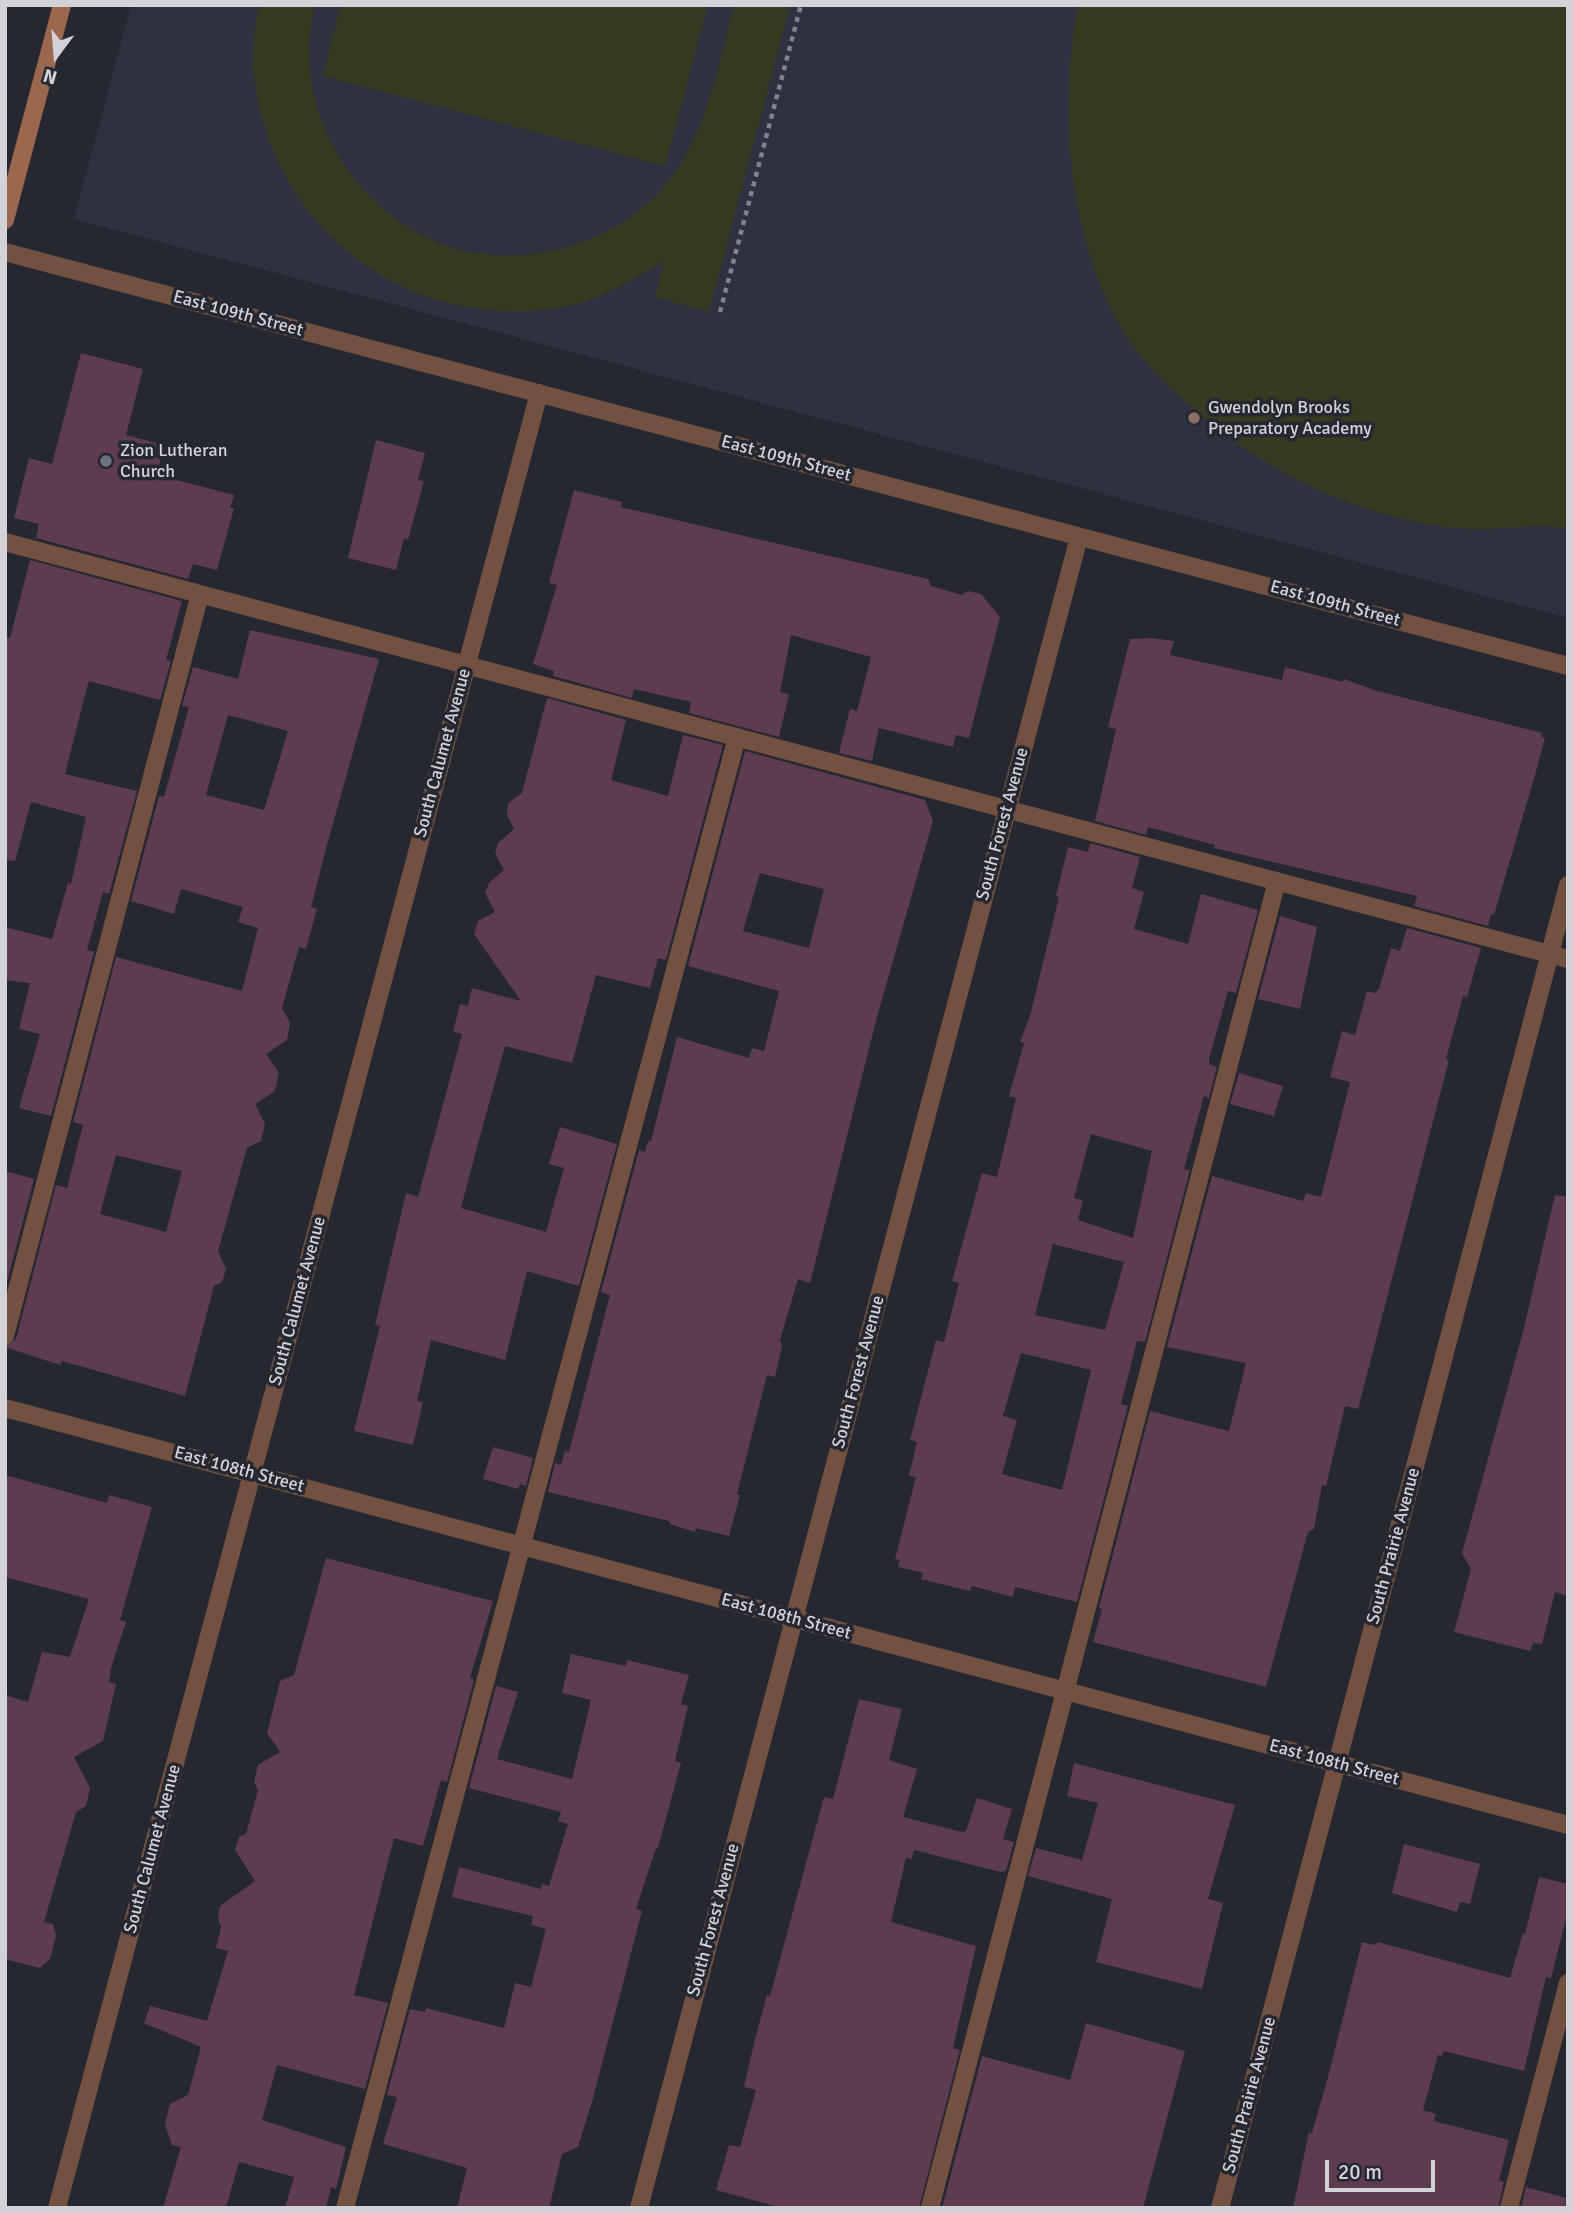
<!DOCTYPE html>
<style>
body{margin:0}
#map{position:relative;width:1573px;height:2213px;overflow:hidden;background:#262831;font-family:Signika,sans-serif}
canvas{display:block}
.frame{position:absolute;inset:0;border:7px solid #d1d3d8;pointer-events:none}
.north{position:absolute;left:21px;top:21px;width:70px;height:70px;-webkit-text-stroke:5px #262831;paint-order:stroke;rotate:196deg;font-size:19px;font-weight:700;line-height:28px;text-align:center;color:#d1d3d8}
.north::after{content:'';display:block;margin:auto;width:24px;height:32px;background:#d1d3d8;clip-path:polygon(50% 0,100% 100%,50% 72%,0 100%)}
.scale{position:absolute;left:1325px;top:2160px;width:110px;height:32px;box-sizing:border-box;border:4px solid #d1d3d8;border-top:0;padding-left:9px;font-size:21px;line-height:24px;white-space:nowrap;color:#d1d3d8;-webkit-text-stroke:5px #262831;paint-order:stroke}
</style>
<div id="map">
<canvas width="1573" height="2213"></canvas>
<div class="frame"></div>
<div class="north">N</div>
<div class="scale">20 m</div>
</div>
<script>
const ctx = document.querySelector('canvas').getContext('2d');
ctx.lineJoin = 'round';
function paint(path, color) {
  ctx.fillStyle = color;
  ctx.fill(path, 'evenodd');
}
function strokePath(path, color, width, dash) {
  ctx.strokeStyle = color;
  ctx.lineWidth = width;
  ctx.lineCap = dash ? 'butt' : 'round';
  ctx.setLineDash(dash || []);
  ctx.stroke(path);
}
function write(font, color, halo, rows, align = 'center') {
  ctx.font = font + ' Signika,sans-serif';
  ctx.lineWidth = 7;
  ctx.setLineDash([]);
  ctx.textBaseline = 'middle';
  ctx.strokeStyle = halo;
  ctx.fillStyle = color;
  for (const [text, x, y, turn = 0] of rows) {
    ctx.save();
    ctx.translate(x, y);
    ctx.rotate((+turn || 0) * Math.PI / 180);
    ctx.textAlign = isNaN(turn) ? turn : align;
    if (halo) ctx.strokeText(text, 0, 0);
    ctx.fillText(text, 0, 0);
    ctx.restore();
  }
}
const built = new Path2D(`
 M 131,5 L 1568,5 L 1568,618 L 74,219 Z`);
const green = new Path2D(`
 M 259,5 L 315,5 C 292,94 338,187 416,232 C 493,277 606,255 664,187 C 707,135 717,69 734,5 L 790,5 L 709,312 L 655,297 L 664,261 C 630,281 597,302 558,308 C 406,332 270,227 254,74 C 251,51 255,28 259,5 Z
 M 341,5 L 708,5 L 665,166 L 323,76 Z
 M 1078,5 L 1568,5 L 1568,528 C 1540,524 1517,528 1489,529 C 1455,531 1417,523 1385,514 C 1325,498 1274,471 1225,434 C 1187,404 1143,368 1119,324 C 1067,229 1059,110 1078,5 Z`);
const building = new Path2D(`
 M 81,353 L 143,369 L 126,435 L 156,443 L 162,454 L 157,475 L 234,495 L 230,508 L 234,508 L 217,570 L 193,564 L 188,579 L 36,538 L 39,524 L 14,518 L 29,458 L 52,464 Z
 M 376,440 L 425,453 L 418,480 L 424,481 L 408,540 L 404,538 L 396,570 L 348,558 Z
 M 574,490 L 622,502 L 621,507 L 928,579 L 931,586 L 962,595 L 968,591 L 981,594 L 1000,617 L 969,738 L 956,735 L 953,747 L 879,728 L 872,761 L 839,753 L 850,709 L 857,711 L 871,657 L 791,635 L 780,692 L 789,694 L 779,737 L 689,713 L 691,702 L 634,689 L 632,698 L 553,676 L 554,671 L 533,664 L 557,585 L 549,583 Z
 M 30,560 L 182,601 L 166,660 L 171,661 L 160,700 L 89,681 L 85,695 L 65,774 L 137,791 L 109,894 L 103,892 L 87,950 L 94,952 L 51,1116 L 19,1108 L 40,1034 L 19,1029 L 30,983 L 5,980 L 5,927 L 52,939 L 68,883 L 71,884 L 86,817 L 31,802 L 15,861 L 5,860 L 5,637 L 10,638 Z
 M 250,630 L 379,659 L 327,845 L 311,907 L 317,909 L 306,949 L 299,947 L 282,1008 L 290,1023 L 287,1040 L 266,1054 L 279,1073 L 275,1091 L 255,1104 L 265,1124 L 261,1141 L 247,1148 L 218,1251 L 226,1269 L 222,1282 L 214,1286 L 185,1396 L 62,1361 L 60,1365 L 5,1347 L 16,1339 L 56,1185 L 67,1188 L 83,1125 L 73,1122 L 116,957 L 242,991 L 258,928 L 238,922 L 243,907 L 181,889 L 174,914 L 131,901 L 159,796 L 164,797 L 189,707 L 182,706 L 193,667 L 238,679 ZM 228,715 L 288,731 L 264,810 L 206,795 ZM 116,1155 L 182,1171 L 166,1232 L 100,1214 Z
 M 1152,638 L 1174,641 L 1170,655 L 1282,680 L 1285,667 L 1343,682 L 1344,679 L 1374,690 L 1542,733 L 1541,737 L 1545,738 L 1537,768 L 1494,915 L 1491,914 L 1488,926 L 1414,906 L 1417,896 L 1214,848 L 1215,845 L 1148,827 L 1146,835 L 1095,821 L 1116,729 L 1108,727 L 1130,639 Z
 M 547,698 L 626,720 L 611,780 L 668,796 L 683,735 L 723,745 L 666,960 L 658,958 L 650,988 L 596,975 L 572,1063 L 505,1046 L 477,1147 L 461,1208 L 546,1232 L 564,1168 L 549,1164 L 560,1127 L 617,1144 L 579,1286 L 527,1271 L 505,1360 L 431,1340 L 417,1401 L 423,1402 L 413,1445 L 354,1431 L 380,1326 L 375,1325 L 406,1193 L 418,1197 L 462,1034 L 453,1032 L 460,1004 L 468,1006 L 472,988 L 521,1001 L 474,934 L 478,921 L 495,912 L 485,893 L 489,883 L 504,870 L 495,853 L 498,843 L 514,829 L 507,815 L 508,803 L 522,793 Z
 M 745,751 L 925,800 L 933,821 L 877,1017 L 810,1283 L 798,1279 L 780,1340 L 782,1346 L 775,1377 L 767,1375 L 737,1494 L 740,1495 L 729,1536 L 696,1528 L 695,1532 L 670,1524 L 669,1521 L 548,1492 L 555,1463 L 561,1465 L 565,1451 L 569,1452 L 610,1295 L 601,1292 L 639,1150 L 645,1152 L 648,1141 L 651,1141 L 677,1037 L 749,1058 L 752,1048 L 764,1051 L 779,991 L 688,966 ZM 760,873 L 824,889 L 809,948 L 743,931 Z
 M 1090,843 L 1140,857 L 1132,888 L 1144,892 L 1134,929 L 1188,944 L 1201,894 L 1258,910 L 1236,993 L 1228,991 L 1209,1059 L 1209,1064 L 1217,1067 L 1209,1098 L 1204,1096 L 1184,1169 L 1190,1170 L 1145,1342 L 1137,1341 L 1121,1404 L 1128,1406 L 1077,1602 L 1015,1587 L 1013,1597 L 972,1586 L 970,1591 L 921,1579 L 923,1573 L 898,1567 L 900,1560 L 895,1559 L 916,1477 L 909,1476 L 917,1442 L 910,1440 L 936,1340 L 944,1342 L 959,1283 L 952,1281 L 982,1173 L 997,1177 L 1016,1098 L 1009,1096 L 1024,1043 L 1020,1042 L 1030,1016 L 1059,897 L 1056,896 L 1068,847 L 1088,852 ZM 1091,1134 L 1152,1151 L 1133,1238 L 1078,1220 L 1083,1200 L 1074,1198 ZM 1053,1244 L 1124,1262 L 1105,1330 L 1035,1315 ZM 1021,1353 L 1091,1370 L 1062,1490 L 1002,1474 L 1017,1420 L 1003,1416 Z
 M 1280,916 L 1317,927 L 1300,1009 L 1258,999 Z
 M 1407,928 L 1481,948 L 1467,997 L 1463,996 L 1446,1059 L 1449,1060 L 1358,1409 L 1345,1406 L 1326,1486 L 1322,1485 L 1314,1529 L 1308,1532 L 1266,1687 L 1093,1642 L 1102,1609 L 1099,1608 L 1150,1411 L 1229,1431 L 1246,1363 L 1167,1347 L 1212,1176 L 1303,1201 L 1306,1193 L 1321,1197 L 1350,1082 L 1330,1077 L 1342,1031 L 1355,1035 L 1367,991 L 1375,993 L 1379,989 L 1391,948 L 1400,951 Z
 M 1239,1073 L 1283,1086 L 1274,1116 L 1230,1104 Z
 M 5,1171 L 34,1179 L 5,1290 Z
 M 1555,1195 L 1568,1197 L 1568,1596 L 1555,1592 L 1542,1644 L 1533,1643 L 1530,1651 L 1454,1632 L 1471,1569 L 1462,1553 L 1523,1332 Z
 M 493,1447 L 533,1458 L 526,1486 L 520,1484 L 518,1489 L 483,1479 Z
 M 5,1475 L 107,1503 L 109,1495 L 152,1507 L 120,1620 L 126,1622 L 111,1668 L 109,1682 L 116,1684 L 103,1741 L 74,1757 L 90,1788 L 86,1806 L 76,1812 L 44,1922 L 53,1924 L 56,1936 L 50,1959 L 40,1968 L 5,1959 L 5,1695 L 28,1702 L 42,1652 L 70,1657 L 89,1599 L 5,1577 Z
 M 326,1558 L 493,1601 L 470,1678 L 474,1680 L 447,1782 L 441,1780 L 423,1846 L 394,1838 L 354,1995 L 388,2003 L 365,2089 L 277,2065 L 262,2120 L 346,2147 L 336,2189 L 331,2187 L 326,2208 L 285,2208 L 294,2177 L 239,2162 L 226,2208 L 163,2208 L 181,2147 L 172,2145 L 165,2124 L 170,2104 L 188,2095 L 201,2047 L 144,2023 L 150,2006 L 207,2021 L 228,1951 L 216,1948 L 221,1927 L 218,1918 L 220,1906 L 255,1881 L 235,1850 L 239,1837 L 246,1834 L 258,1790 L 254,1782 L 258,1765 L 280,1752 L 267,1733 L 280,1681 L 294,1675 Z
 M 571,1654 L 626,1666 L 627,1660 L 689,1675 L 681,1704 L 688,1706 L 675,1761 L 681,1763 L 658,1848 L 656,1848 L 636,1909 L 642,1911 L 593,2098 L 578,2147 L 562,2154 L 549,2208 L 457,2208 L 467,2168 L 383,2144 L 397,2097 L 387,2095 L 410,2009 L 425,2012 L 426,2008 L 504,2028 L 515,1983 L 531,1987 L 546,1929 L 531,1925 L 533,1916 L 452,1897 L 459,1867 L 541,1889 L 542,1884 L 549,1886 L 568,1824 L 558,1821 L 561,1812 L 469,1788 L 496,1686 L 518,1692 L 497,1759 L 572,1779 L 591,1700 L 562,1693 Z
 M 859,1699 L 902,1709 L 889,1760 L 917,1769 L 903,1817 L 962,1832 L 966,1831 L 977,1798 L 1012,1809 L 1003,1839 L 1014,1842 L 1006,1871 L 1001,1872 L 914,1850 L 912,1859 L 906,1858 L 891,1922 L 976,1946 L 953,2048 L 960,2050 L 919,2208 L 782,2208 L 716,2190 L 729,2145 L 740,2147 L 756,2090 L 744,2087 L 755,2039 L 767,1995 L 770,1996 L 824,1797 L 833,1799 Z
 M 1074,1763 L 1235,1805 L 1208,1899 L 1223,1903 L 1202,1989 L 1096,1962 L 1112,1899 L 1028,1876 L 1036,1848 L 1082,1860 L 1098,1803 L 1067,1796 Z
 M 1404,1844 L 1480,1864 L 1470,1904 L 1460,1902 L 1457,1912 L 1392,1893 Z
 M 1539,1877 L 1568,1884 L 1568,1911 L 1551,1978 L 1546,1977 L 1524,2071 L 1444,2051 L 1442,2056 L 1438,2055 L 1423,2110 L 1436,2114 L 1434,2121 L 1509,2140 L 1499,2180 L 1504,2182 L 1498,2208 L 1293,2208 L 1309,2132 L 1312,2133 L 1328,2077 L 1362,1942 L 1374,1945 L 1378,1942 L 1510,1978 L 1523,1933 L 1525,1934 Z
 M 1086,2023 L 1185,2051 L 1143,2208 L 942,2208 L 982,2056 L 1070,2080 Z
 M 1526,2187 L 1566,2198 L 1565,2208 L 1521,2208 Z`);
const path = new Path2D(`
 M 720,312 L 801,5`);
const lane = new Path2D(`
 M 5,542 L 1568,959
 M 5,1336 L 200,594
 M 345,2208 L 737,737
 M 930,2208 L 1277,881
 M 1509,2208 L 1568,1983`);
const street = new Path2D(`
 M 5,252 L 1568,666
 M 5,1408 L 1568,1825
 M 57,2208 L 539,393
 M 639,2208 L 1079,537
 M 1220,2208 L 1568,885`);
const secondary = new Path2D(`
 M 5,220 L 62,5`);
const markers = [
 [1194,418,7,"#8d6e63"],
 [106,461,7,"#6b7280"]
];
const streetNames = [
 ["East 109th Street",238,314,15],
 ["East 109th Street",786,459,15],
 ["East 109th Street",1335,604,15],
 ["South Calumet Avenue",443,753,-75],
 ["South Forest Avenue",1003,824,-75],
 ["South Calumet Avenue",298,1301,-75],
 ["South Forest Avenue",859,1372,-75],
 ["East 108th Street",239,1470,15],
 ["South Prairie Avenue",1394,1546,-75],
 ["East 108th Street",786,1617,15],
 ["East 108th Street",1334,1763,15],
 ["South Calumet Avenue",153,1849,-75],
 ["South Forest Avenue",714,1920,-75],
 ["South Prairie Avenue",1250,2095,-75]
];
const poiNames = [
 ["Gwendolyn Brooks",1208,408],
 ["Preparatory Academy",1208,429],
 ["Zion Lutheran",120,451],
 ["Church",120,472]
];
paint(built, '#2e313f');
paint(green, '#353b20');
paint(building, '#5c3c4e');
strokePath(path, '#81838a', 4.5, [5, 5]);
strokePath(lane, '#725141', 18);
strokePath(street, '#725141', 18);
strokePath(secondary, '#9b674d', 18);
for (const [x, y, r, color] of markers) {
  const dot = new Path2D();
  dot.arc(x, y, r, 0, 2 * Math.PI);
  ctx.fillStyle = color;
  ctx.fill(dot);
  strokePath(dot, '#262831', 2.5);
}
write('18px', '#d1d3d8', '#262831', streetNames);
write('18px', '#d1d3d8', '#262831', poiNames, 'left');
</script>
